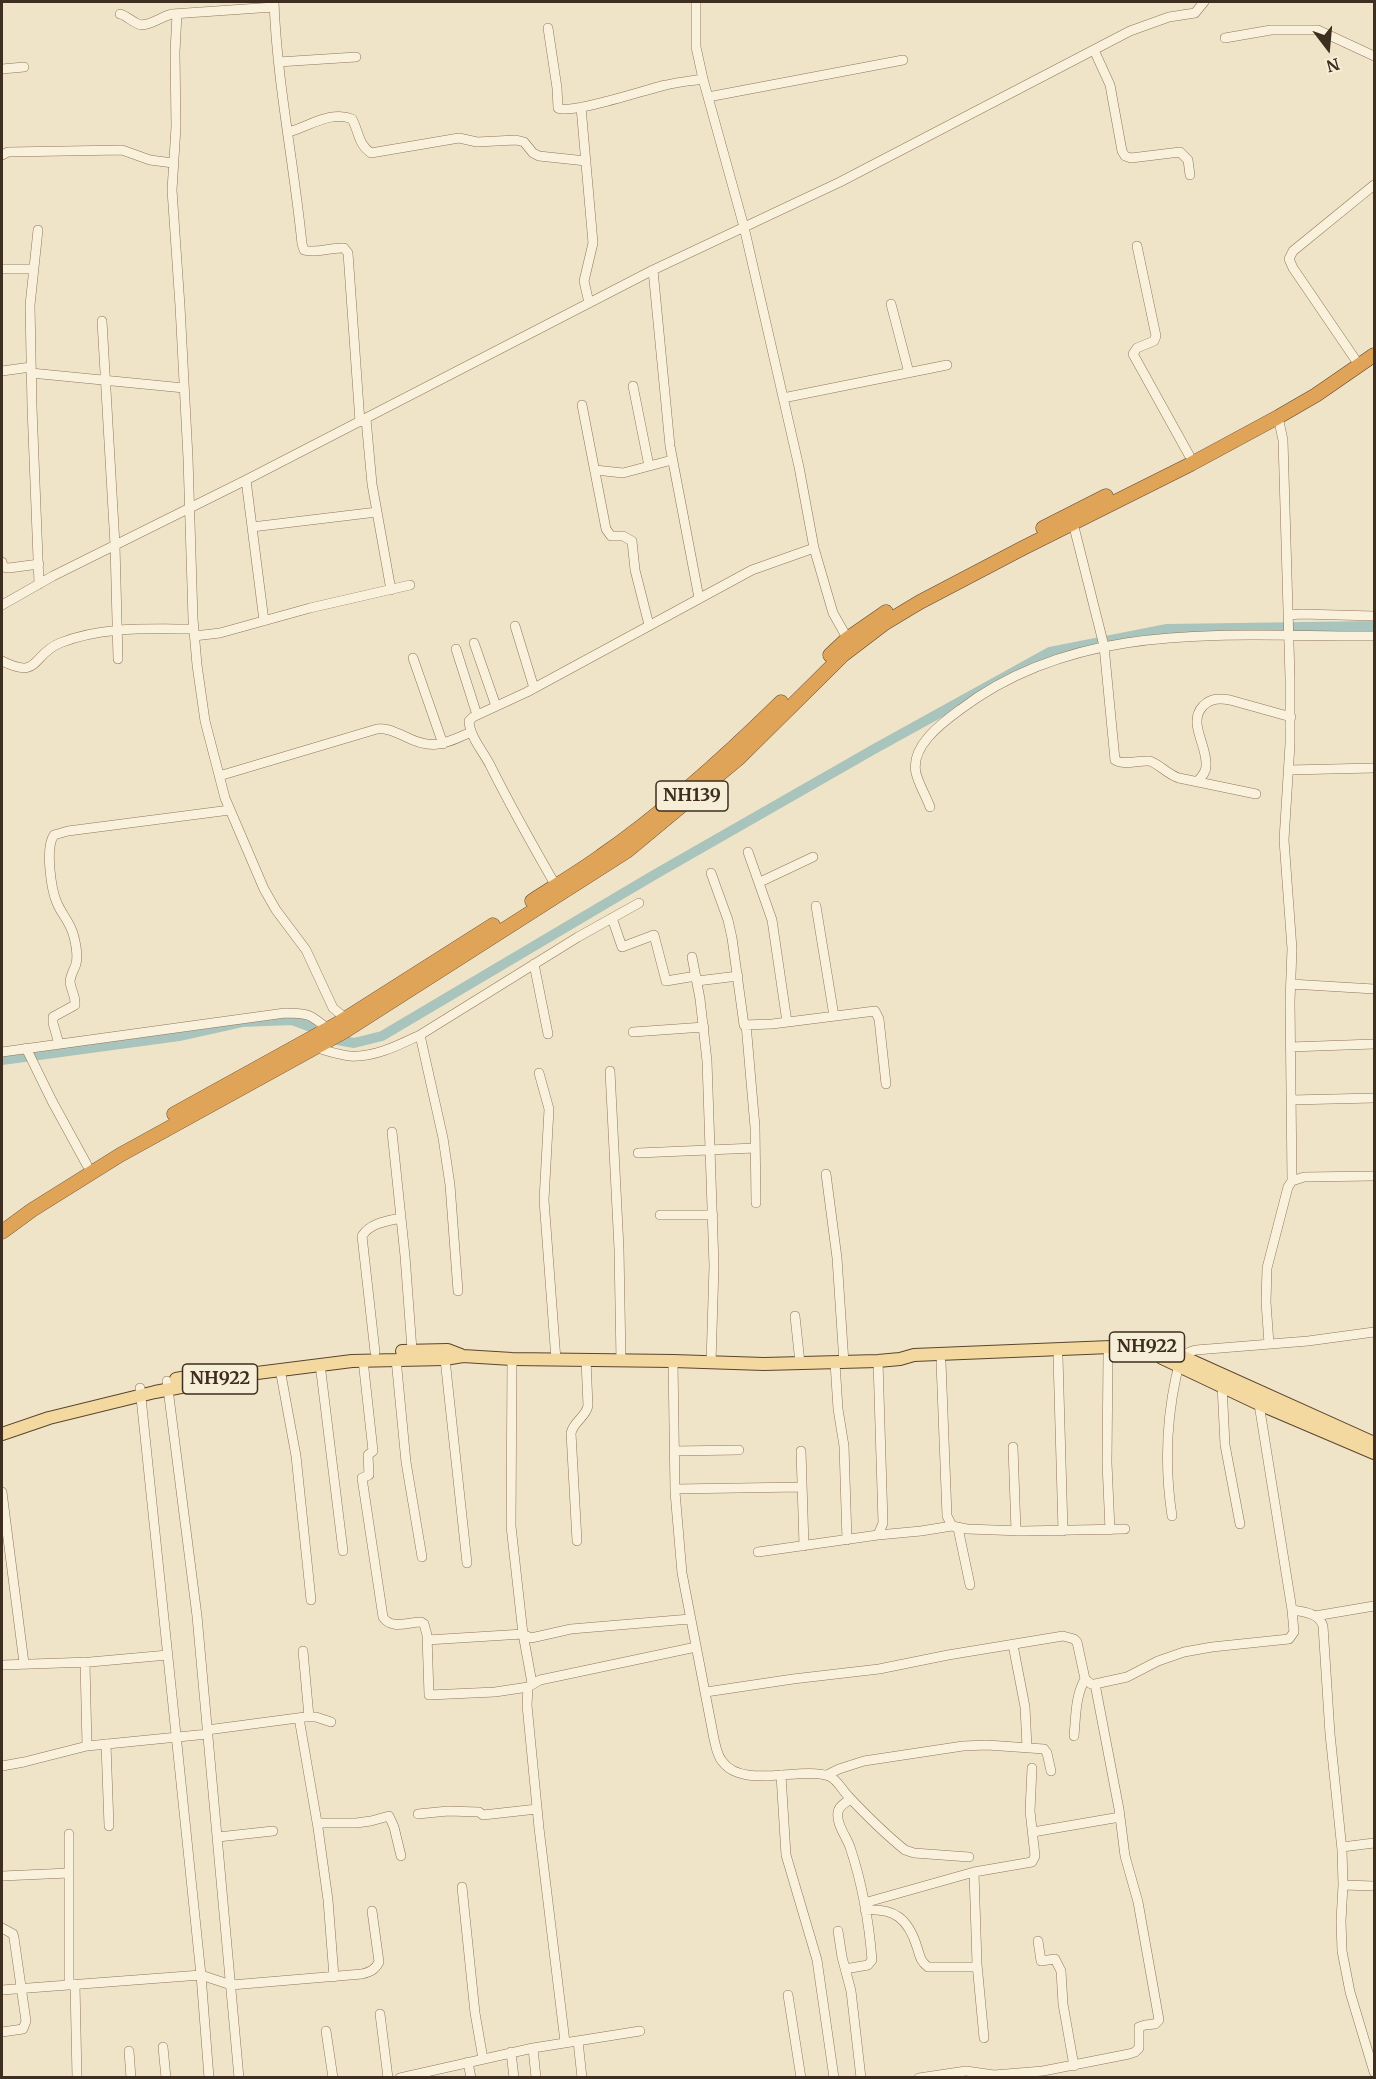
<!DOCTYPE html>
<style>
body{margin:0}
#map{position:relative;width:1376px;height:2079px;overflow:hidden;background:#f0e4c8;font-family:Merriweather,serif}
canvas{display:block}
.frame{position:absolute;inset:0;border:3px solid #3d2e20;pointer-events:none}
.north{position:absolute;left:1298px;top:18px;width:60px;height:60px;-webkit-text-stroke:4px #f7eed8;paint-order:stroke;rotate:164deg;font-size:16px;font-weight:700;line-height:24px;text-align:center;color:#3d2e20}
.north::after{content:'';display:block;margin:auto;width:21px;height:27px;background:#3d2e20;clip-path:polygon(50% 0,100% 100%,50% 72%,0 100%)}
</style>
<div id="map">
<canvas width="1376" height="2079"></canvas>
<div class="frame"></div>
<div class="north">N</div>
</div>
<script>
const ctx = document.querySelector('canvas').getContext('2d');
ctx.lineJoin = 'round';
function strokePath(path, color, width, dash) {
  ctx.strokeStyle = color;
  ctx.lineWidth = width;
  ctx.lineCap = dash ? 'butt' : 'round';
  ctx.setLineDash(dash || []);
  ctx.stroke(path);
}
function write(font, color, halo, rows, align = 'center') {
  ctx.font = font + ' Merriweather,serif';
  ctx.lineWidth = 6;
  ctx.setLineDash([]);
  ctx.textBaseline = 'middle';
  ctx.strokeStyle = halo;
  ctx.fillStyle = color;
  for (const [text, x, y, turn = 0] of rows) {
    ctx.save();
    ctx.translate(x, y);
    ctx.rotate((+turn || 0) * Math.PI / 180);
    ctx.textAlign = isNaN(turn) ? turn : align;
    if (halo) ctx.strokeText(text, 0, 0);
    ctx.fillText(text, 0, 0);
    ctx.restore();
  }
}
const canal = new Path2D(`
 M 332,1039 L 354,1043 L 382,1036 L 654,875 L 876,748 L 1050,652 L 1167,629 L 1374,626
 M 2,1060 L 179,1036 L 242,1022 L 292,1020 L 311,1027`);
const minor = new Path2D(`
 M 274,2 C 277,83 294,163 302,244 L 304,250 C 317,254 330,247 344,248 L 348,253 L 360,422
 M 696,2 L 696,47 L 703,79 L 744,227 L 799,467 L 814,548 L 833,613 L 850,643
 M 120,14 C 127,16 131,21 138,24 C 147,28 162,16 172,14 L 274,7
 M 177,14 L 175,52 L 176,127 L 172,190 L 180,306 L 188,458 L 193,619 L 197,665 L 205,721 L 225,798 L 264,889 L 276,910 L 306,950 L 333,1008 L 350,1022
 M 548,28 L 557,88 L 558,108 C 571,115 647,89 666,85 C 678,82 690,81 703,79
 M 1225,38 L 1271,30 L 1318,30 L 1374,56
 M 1094,50 L 1110,85 L 1122,151 L 1125,156 L 1131,158 L 1180,152 L 1188,160 L 1190,175
 M 278,62 L 356,57
 M 2,69 L 24,67
 M 708,97 L 903,60
 M 581,107 L 593,243 L 584,281 L 589,303
 M 288,132 C 308,127 331,110 352,119 C 359,132 358,144 371,153 L 459,138 L 477,142 L 516,140 L 524,142 L 533,153 L 539,156 L 586,161
 M 2,155 L 8,152 L 122,150 L 150,160 L 173,163
 M 38,230 L 30,305 L 32,407 L 39,584
 M 1137,246 L 1156,336 L 1154,341 L 1137,348 L 1133,354 L 1189,455
 M 2,269 L 34,269
 M 653,270 L 670,446 L 699,598
 M 891,304 L 909,373
 M 102,321 L 115,545 L 118,659
 M 1355,359 L 1293,268 L 1289,259 L 1293,251 L 1374,185
 M 2,371 L 31,367
 M 31,373 L 184,388
 M 633,386 L 649,466
 M 783,398 L 947,365
 M 582,405 L 606,529 L 611,536 L 623,536 L 632,541 L 635,570 L 649,625
 M 1278,417 L 1283,440 L 1290,678 L 1290,744 L 1284,840 L 1292,949 L 1290,1001 L 1292,1181
 M 366,419 L 372,484 L 391,590
 M 595,470 L 623,473 L 672,460
 M 246,480 L 264,621
 M 1072,519 L 1104,646 L 1115,760 C 1125,766 1138,760 1149,761 C 1157,762 1168,775 1179,778 L 1256,794
 M 252,527 L 377,512
 M 2,562 L 3,567 L 9,568 L 39,564
 M 2,605 L 53,576 L 246,480 L 653,270 L 840,182 L 1130,31 L 1169,17 L 1195,13 L 1204,2
 M 1288,615 L 1302,614 L 1374,616
 M 515,626 L 534,688
 M 194,636 L 220,633 L 310,608 L 410,585
 M 474,643 L 496,706
 M 456,649 L 477,715
 M 413,658 L 443,744
 M 2,661 C 40,680 31,655 60,643 C 103,626 149,629 194,629
 M 1289,770 L 1374,768
 M 219,776 L 377,729 C 388,728 394,732 404,736 C 433,751 444,744 471,732
 M 1197,782 C 1201,777 1206,773 1206,766 C 1208,746 1187,723 1203,706 C 1211,698 1220,698 1230,700 L 1291,717
 M 930,807 C 926,796 919,785 916,773 C 910,746 942,723 961,709 C 1081,618 1233,637 1374,636
 M 748,852 L 772,920 L 787,1022
 M 711,873 L 728,920 L 732,938 L 744,1025 L 772,1024 L 875,1011 L 879,1019 L 886,1084
 M 760,882 L 813,857
 M 556,886 C 533,846 511,807 491,767 C 484,752 470,738 469,721 L 473,717 L 527,692 L 752,570 L 814,548
 M 816,906 L 834,1016
 M 612,918 L 622,947 L 654,935 L 666,981 L 696,976
 M 692,957 L 700,999 L 707,1061 L 714,1266 L 711,1363
 M 534,964 L 548,1034
 M 697,981 L 738,976
 M 1291,984 L 1374,989
 M 746,1024 L 755,1127 L 756,1203
 M 633,1032 L 704,1027
 M 420,1035 L 443,1138 L 450,1185 L 458,1291
 M 59,1044 L 53,1023 L 53,1017 L 75,1005 C 76,996 71,991 70,982 C 70,976 74,970 76,964 C 78,956 76,945 74,937 C 71,923 62,915 57,903 C 51,889 45,848 54,835 L 68,831 L 230,810
 M 1290,1047 L 1374,1044
 M 26,1048 L 52,1101 L 87,1165
 M 317,1048 C 328,1051 338,1055 350,1056 C 374,1058 399,1045 420,1035 L 578,937 L 639,903
 M 2,1052 L 285,1013 C 308,1013 310,1014 328,1029
 M 610,1071 L 619,1249 L 621,1361
 M 539,1073 L 549,1109 L 544,1200 L 556,1360
 M 1291,1100 L 1374,1098
 M 392,1132 L 405,1256 L 412,1350
 M 638,1153 L 755,1148
 M 826,1174 L 837,1258 L 844,1363
 M 660,1215 L 713,1215
 M 795,1316 L 800,1363
 M 1269,1344 L 1266,1302 L 1267,1268 L 1288,1187 L 1292,1181 L 1304,1177 L 1374,1176
 M 375,1352 L 362,1236 C 370,1223 387,1221 401,1218
 M 1108,1355 L 1107,1463 L 1110,1530
 M 1058,1357 L 1063,1531
 M 396,1359 L 406,1462 L 422,1557
 M 445,1359 L 467,1563
 M 512,1359 L 511,1526 L 523,1634 L 532,1683
 M 363,1360 L 373,1451 L 368,1455 L 369,1475 L 362,1478 L 383,1617 C 391,1630 408,1622 421,1622 L 424,1624 L 427,1635 L 429,1695 L 495,1692 L 528,1687
 M 673,1361 L 675,1492 L 682,1573 L 714,1739 C 716,1747 717,1755 722,1761 C 742,1790 800,1766 829,1776 C 838,1780 841,1789 848,1796 C 866,1815 885,1834 905,1850 L 914,1853 L 969,1857
 M 941,1362 L 947,1516 L 952,1526 L 967,1529 L 1022,1531 L 1125,1529
 M 835,1363 L 838,1409 L 844,1446 L 847,1540
 M 320,1364 L 343,1551
 M 280,1369 L 296,1456 L 311,1600
 M 167,1381 L 197,1616 L 239,2078
 M 1222,1385 L 1225,1445 L 1240,1524
 M 140,1388 L 201,1975 L 209,2078
 M 1013,1447 L 1016,1531
 M 674,1451 L 739,1450
 M 801,1451 L 804,1546
 M 675,1489 L 801,1487
 M 2,1492 L 24,1663
 M 1172,1516 C 1165,1470 1166,1423 1176,1377 C 1178,1370 1179,1361 1184,1356 C 1187,1352 1192,1351 1196,1350 L 1308,1341 L 1374,1332
 M 958,1528 L 970,1585
 M 878,1535 L 921,1531 L 952,1526
 M 577,1541 L 571,1433 C 574,1421 585,1418 588,1406 L 586,1360
 M 758,1552 L 878,1535 L 883,1523 L 878,1361
 M 1292,1610 C 1304,1612 1319,1613 1323,1626 L 1330,1734 L 1342,1850 L 1343,1885 L 1341,1921 L 1342,1951 L 1350,1992 L 1374,2072
 M 1315,1616 L 1374,1606
 M 427,1640 L 523,1634 L 531,1638 L 571,1629 L 690,1619
 M 1013,1645 L 1025,1707 L 1027,1747
 M 303,1651 L 309,1717
 M 85,1662 L 87,1746
 M 2,1665 L 90,1662 L 168,1655
 M 706,1692 L 793,1679 L 879,1669 L 948,1655 L 1063,1636 L 1074,1639 L 1077,1642 L 1085,1679 L 1091,1684 L 1095,1684 L 1127,1677 L 1158,1661 L 1184,1652 L 1212,1647 L 1289,1639 L 1294,1632 L 1292,1610 L 1259,1404
 M 299,1718 L 318,1828 L 328,1900 L 334,1977
 M 207,1730 L 305,1717 L 316,1717 L 331,1722
 M 1074,1736 C 1076,1716 1075,1697 1085,1679
 M 106,1744 L 109,1826
 M 2,1766 L 24,1762 L 87,1746 L 208,1734
 M 781,1775 L 786,1855 L 817,1960 L 834,2078
 M 827,1775 L 839,1769 L 864,1761 L 963,1746 L 987,1745 L 1044,1749 L 1047,1753 L 1051,1771
 M 418,1814 L 448,1811 L 479,1812 L 483,1815 L 537,1809
 M 317,1823 L 356,1823 L 371,1821 L 389,1816 L 394,1827 L 401,1856
 M 1033,1832 L 1120,1817
 M 69,1834 L 69,1985
 M 218,1837 L 273,1831
 M 1342,1847 L 1374,1843
 M 974,1872 L 977,1964 L 984,2038
 M 2,1876 L 69,1873
 M 1343,1885 L 1374,1886
 M 462,1887 L 475,2013 L 483,2059
 M 864,1903 L 974,1872 L 1032,1862 L 1035,1856 L 1030,1811 L 1032,1768
 M 865,1910 C 894,1908 908,1918 917,1947 C 920,1956 920,1961 928,1967 L 977,1967
 M 2,1928 L 13,1934 L 14,1938 L 26,2021 L 23,2029 L 2,2032
 M 838,1931 L 842,1957 L 851,1991 L 861,2078
 M 1038,1941 L 1041,1961 L 1055,1959 L 1061,1971 L 1063,2004 L 1074,2066
 M 845,1969 L 868,1965 L 872,1960 C 869,1922 862,1883 850,1847 C 846,1836 836,1824 838,1812 C 839,1806 846,1802 851,1799
 M 75,1984 L 77,2078
 M 2,1990 L 201,1975 L 231,1985 L 362,1974 C 370,1972 375,1970 379,1962 L 372,1911
 M 788,1995 L 801,2078
 M 380,2014 L 388,2078
 M 326,2031 L 333,2078
 M 578,2041 L 582,2078
 M 565,2042 L 539,1828 L 527,1705 L 528,1687 L 540,1680 L 696,1647
 M 163,2047 L 166,2078
 M 533,2048 L 536,2078
 M 129,2051 L 131,2078
 M 511,2052 L 514,2078
 M 468,2062 L 471,2078
 M 400,2078 L 533,2048 L 640,2031
 M 919,2078 L 966,2071 L 994,2075 L 1043,2071 L 1129,2054 L 1135,2052 L 1139,2048 L 1139,2027 L 1145,2025 L 1155,2024 L 1159,2020 L 1138,1902 L 1125,1856 L 1119,1809 L 1095,1684`);
const major = new Path2D(`
 M 402,1351 L 448,1350 L 461,1355
 M 1162,1358 L 1259,1404 L 1374,1453
 M 176,1379 L 221,1371
 M 2,1434 L 49,1418 L 155,1392 L 249,1374 L 352,1361 L 445,1359 L 463,1356 L 512,1359 L 673,1361 L 764,1364 L 878,1361 L 900,1359 L 914,1355 L 1135,1346 L 1157,1348 L 1183,1357 L 1374,1443`);
const highway = new Path2D(`
 M 1043,528 L 1106,496
 M 830,655 L 847,639 L 886,612
 M 532,901 C 555,886 579,872 601,856 C 666,811 725,757 781,702
 M 174,1114 L 337,1024 L 493,925
 M 2,1232 L 32,1210 L 120,1155 L 345,1031 L 627,851 L 739,758 L 843,655 L 885,623 L 920,602 L 1023,548 L 1191,464 L 1278,417 L 1316,395 L 1374,355`);
const shields = [
 [692,796,72],
 [1147,1347,75],
 [220,1379,75]
];
const shieldNames = [
 ["NH139",692,796],
 ["NH922",1147,1347],
 ["NH922",220,1379]
];
strokePath(canal, '#a9c4bc', 10);
strokePath(minor, '#8d765c', 10);
strokePath(major, '#5b4430', 14);
strokePath(highway, '#5b4430', 15);
strokePath(minor, '#faf1dc', 9);
strokePath(major, '#f3d9a0', 12);
strokePath(highway, '#e0a458', 14);
for (const [x, y, w] of shields) {
  const box = new Path2D();
  box.roundRect(x - w / 2, y - 15, w, 30, 4.5);
  ctx.fillStyle = '#f7eed8';
  ctx.fill(box);
  strokePath(box, '#3d2e20', 1.5);
}
write('bold 18px', '#3d2e20', null, shieldNames);
</script>
